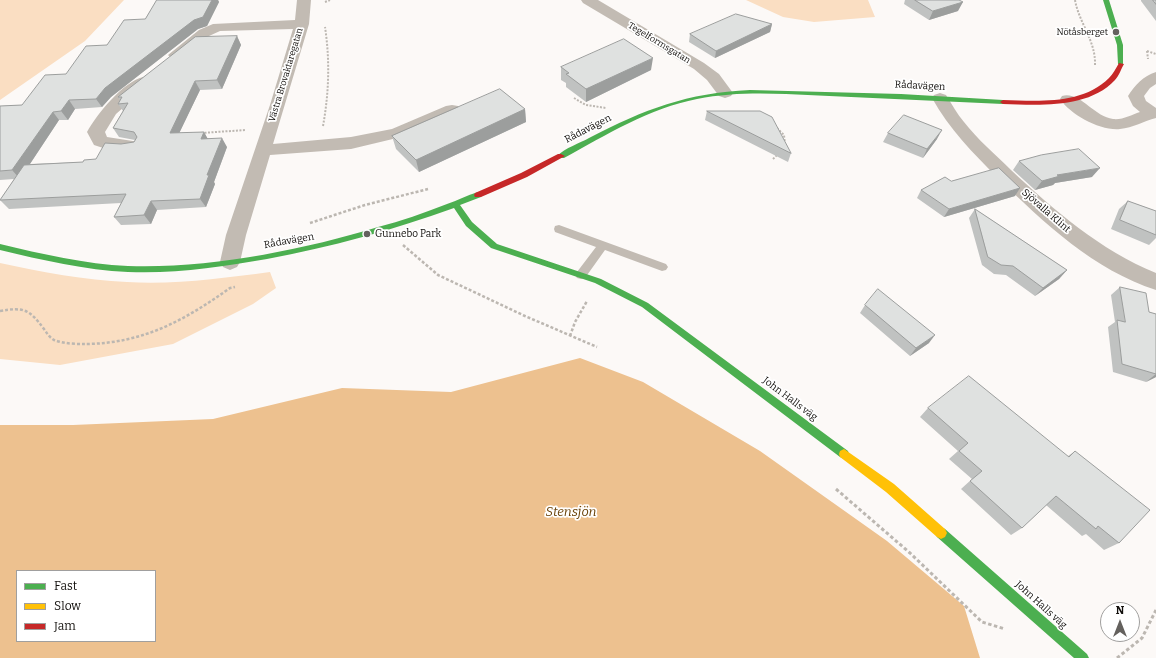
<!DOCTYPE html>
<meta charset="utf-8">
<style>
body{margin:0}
#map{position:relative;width:1156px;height:658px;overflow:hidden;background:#fcf9f7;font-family:Bitter,serif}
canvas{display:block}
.legend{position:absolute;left:16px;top:570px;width:140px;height:72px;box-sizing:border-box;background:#fff;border:1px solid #a09f9e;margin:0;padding:5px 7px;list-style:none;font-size:12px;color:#120f0c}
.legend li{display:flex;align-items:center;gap:8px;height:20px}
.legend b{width:20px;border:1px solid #a09f9e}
.north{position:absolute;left:1100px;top:602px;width:40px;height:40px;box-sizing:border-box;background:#fff;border:1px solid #a09f9e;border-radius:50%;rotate:0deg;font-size:11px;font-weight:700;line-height:16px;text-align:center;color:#120f0c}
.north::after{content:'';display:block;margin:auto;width:14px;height:18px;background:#64615e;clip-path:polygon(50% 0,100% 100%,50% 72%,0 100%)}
</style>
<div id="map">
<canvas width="1156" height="658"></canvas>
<ul class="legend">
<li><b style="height:5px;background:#4caf50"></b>Fast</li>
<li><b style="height:5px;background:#ffc107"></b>Slow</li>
<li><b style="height:5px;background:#c62828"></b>Jam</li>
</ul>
<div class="north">N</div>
</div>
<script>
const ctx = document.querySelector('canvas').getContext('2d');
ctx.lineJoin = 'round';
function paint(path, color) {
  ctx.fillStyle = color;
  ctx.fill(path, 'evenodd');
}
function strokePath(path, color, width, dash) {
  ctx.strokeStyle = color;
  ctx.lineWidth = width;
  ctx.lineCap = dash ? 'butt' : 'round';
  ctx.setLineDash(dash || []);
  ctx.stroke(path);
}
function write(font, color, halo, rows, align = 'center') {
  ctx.font = font + ' Bitter,serif';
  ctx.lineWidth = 3.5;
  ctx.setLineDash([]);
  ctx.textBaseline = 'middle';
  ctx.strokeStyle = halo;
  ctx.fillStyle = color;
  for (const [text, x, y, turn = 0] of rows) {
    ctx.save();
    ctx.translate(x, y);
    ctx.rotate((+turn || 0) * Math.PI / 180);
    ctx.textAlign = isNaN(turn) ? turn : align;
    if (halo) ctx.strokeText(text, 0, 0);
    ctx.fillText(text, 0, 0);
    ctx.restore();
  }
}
const green = new Path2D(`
 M 0,0 L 124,0 L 85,41 L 0,100 Z
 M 746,0 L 868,0 L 875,17 L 814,22 L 783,17 Z
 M 0,263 C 41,272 85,280 127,282 C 174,285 224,278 270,272 L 276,288 L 253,304 L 173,344 L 60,365 L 0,359 Z`);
const water = new Path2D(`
 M 580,358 L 643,382 L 760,451 L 887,541 L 964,606 L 980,658 L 0,658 L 0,425 L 73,425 L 213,419 L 342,388 L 451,392 ZM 17,571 L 155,571 L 155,641 L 17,641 Z`);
const pathFar2 = new Path2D(`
 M 1075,0 C 1079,23 1096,41 1095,65
 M 325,2 L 330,0
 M 1147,51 L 1148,59
 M 1147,51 L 1156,54
 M 574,98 L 586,105 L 606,108
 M 323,126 C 329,93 330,60 325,27
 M 777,128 L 784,135 L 785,145
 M 201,133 L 246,130
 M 773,159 L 778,154`);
const pathFar1 = new Path2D(`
 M 310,223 L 365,205 L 428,189
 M 403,245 L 438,275 L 525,316 L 597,347
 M 0,311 C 24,307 29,309 44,329 C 47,333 49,337 54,340 C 64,344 77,344 87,344 C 144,343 185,320 230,288 L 235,287
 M 570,336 L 575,322 L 587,301`);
const path = new Path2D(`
 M 836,489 L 910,553 L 982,622 L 1005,629
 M 1117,658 L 1142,638 L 1156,610`);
const lane = new Path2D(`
 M 559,225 L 666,264 L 668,267 L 666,270 L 662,271 L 605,250 L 585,278 L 581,279 L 577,278 L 575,275 L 577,272 L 596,247 L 555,232 L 554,229 L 555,226 Z`);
const street = new Path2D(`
 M 297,0 L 311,0 L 309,24 L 273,144 L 351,137 L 392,129 L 446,106 L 452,105 L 458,106 L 460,110 L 458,114 L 397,138 L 351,149 L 270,155 L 246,235 L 240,262 L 237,267 L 230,270 L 223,267 L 220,262 L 226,235 L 270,105 L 293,29 L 220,31 L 209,36 L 181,58 L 176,60 L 171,58 L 168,55 L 199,30 L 213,24 L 295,20 Z
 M 581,0 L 598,0 L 704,63 L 719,74 L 733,93 L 731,96 L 725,98 L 719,96 L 707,80 L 694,69 L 583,3 Z
 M 1156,72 L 1156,84 L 1150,88 L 1144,96 L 1146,101 L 1156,108 L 1156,118 C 1144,121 1133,128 1120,129 C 1100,131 1071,115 1060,99 L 1062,96 C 1080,91 1094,117 1113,119 C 1123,120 1131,115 1140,112 L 1133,106 L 1128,96 C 1135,85 1143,76 1156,72 Z
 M 143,77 L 149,79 L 151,82 L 149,85 L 116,114 L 105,132 L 107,137 L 139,142 L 142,146 L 139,150 C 124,154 108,150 94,145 L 87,132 C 97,114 123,82 143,77 Z
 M 940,93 L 946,95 C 952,104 957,114 964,122 C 978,140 995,154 1011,170 C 1055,211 1100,250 1156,273 L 1156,290 C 1094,270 1044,223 998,178 C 973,153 949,129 932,98 L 934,95 Z`);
const fast = new Path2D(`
 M 1103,0 L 1109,0 L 1123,45 L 1123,65 L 1118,64 L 1117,45 Z
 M 750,90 L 901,94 L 1003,100 L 1006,102 L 1003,104 L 786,94 C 756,93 727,93 697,99 C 650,108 606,135 564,158 L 561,158 L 557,156 C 565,148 580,143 589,138 C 645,109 687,93 750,90 Z
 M 478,192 L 482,195 L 481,197 L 460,205 L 472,222 L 497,244 L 601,279 L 648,303 L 848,451 L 849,454 L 848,457 L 844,459 L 840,457 L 642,307 L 595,283 L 491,248 L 466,226 L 454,208 C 393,230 331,247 267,259 C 221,267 175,274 128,272 C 85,270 42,260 0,250 L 0,244 C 42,254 85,264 128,266 C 207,269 303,250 378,227 C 401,221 424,213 447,204 C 457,201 467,195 478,192 Z
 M 941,527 L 945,529 L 1087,654 L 1089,658 L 1074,658 L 937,537 L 935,533 L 937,529 Z`);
const slow = new Path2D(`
 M 844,449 L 894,484 L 945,529 L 947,533 L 945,537 L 941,539 L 937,537 L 886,492 L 840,457 L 839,454 L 840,451 Z`);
const jam = new Path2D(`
 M 1119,63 L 1124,64 C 1121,69 1119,76 1115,80 C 1088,109 1039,105 1003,104 L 1000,102 L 1003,100 C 1038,101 1082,105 1109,78 C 1113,74 1116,68 1119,63 Z
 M 558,154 L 561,154 L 565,156 L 527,177 L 481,197 L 475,197 L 474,195 L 475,193 L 521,173 Z`);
const wall = new Path2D(`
 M 157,0 L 218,0 L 219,2 L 207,26 L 198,29 L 111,97 L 102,107 L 75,109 L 68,120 L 59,120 L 30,164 L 83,162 L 96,159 L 121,144 L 134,142 L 135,140 L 119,137 L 113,128 L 123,111 L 118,104 L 120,100 L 118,97 L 237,36 L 241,45 L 222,89 L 200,90 L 179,133 L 204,132 L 207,138 L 227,147 L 214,182 L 215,184 L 206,207 L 157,210 L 151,224 L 121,225 L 114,217 L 121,203 L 9,209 L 0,200 L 14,179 L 0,180 L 0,106 L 22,105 L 145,19 Z
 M 905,0 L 959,0 L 958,11 L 929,20 L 904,4 Z
 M 1141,0 L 1156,0 L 1156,21 L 1141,1 Z
 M 772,24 L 770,32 L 715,58 L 689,42 L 690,34 Z
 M 561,67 L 651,70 L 586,102 L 566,87 L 566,83 L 561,80 Z
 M 525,109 L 526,122 L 419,172 L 396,149 L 392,136 Z
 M 707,111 L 791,153 L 788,162 L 705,120 Z
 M 888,133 L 937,139 L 923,158 L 883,142 Z
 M 1019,161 L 1092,177 L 1055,183 L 1053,185 L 1035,190 L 1013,170 Z
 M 951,181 L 1015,196 L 944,217 L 917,198 L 921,190 Z
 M 1128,201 L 1156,211 L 1156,238 L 1149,245 L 1111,229 L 1119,209 Z
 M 975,209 L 1067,270 L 1059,279 L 1035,296 L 1006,275 L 994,274 L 982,265 L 969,218 Z
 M 1120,287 L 1149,312 L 1156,314 L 1156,377 L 1146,382 L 1113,372 L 1108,327 L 1115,322 L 1111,295 Z
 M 865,305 L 929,343 L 910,356 L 860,313 Z
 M 928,408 L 1068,456 L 1075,451 L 1119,543 L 1104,550 L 1086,534 L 1082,536 L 1046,505 L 1022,528 L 1011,535 L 961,489 L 972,479 L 949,459 L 958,451 L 920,417 Z`);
const shadedWall = new Path2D(`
 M 212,0 L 218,0 L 219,2 L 207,26 L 198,29 L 111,97 L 102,107 L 96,99 L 105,88 Z
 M 963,2 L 958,11 L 929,20 L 933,11 Z
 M 772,24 L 770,32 L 715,58 L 716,51 Z
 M 237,36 L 241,45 L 222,89 L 217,80 Z
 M 653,58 L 651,70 L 586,102 L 586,89 Z
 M 195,81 L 200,90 L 175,142 L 170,133 Z
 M 69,100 L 75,109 L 68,120 L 61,111 Z
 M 525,109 L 526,122 L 419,172 L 416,160 Z
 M 53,112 L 59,120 L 20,179 L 12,170 Z
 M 942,130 L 937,139 L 923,158 L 927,149 Z
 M 204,132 L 209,141 L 201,139 Z
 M 222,138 L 227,147 L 214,182 L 215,184 L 206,207 L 200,199 L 207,175 Z
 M 1100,168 L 1092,177 L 1055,183 L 1053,185 L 1035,190 L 1042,181 L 1057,175 Z
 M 1020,188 L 1015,196 L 944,217 L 949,209 Z
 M 151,201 L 157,210 L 151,224 L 144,215 Z
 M 1067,270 L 1059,279 L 1035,296 L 1043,288 Z
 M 935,335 L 929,343 L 910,356 L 916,348 Z
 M 1156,374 L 1156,377 L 1146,382 Z`);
const building = new Path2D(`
 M 157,0 L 212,0 L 203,17 L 194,20 L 105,88 L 96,99 L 69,100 L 61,111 L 53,112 L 12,170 L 0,171 L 0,106 L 22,105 L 45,75 L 66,74 L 86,46 L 107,45 L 124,20 L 145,19 Z
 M 915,0 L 959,0 L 963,2 L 933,11 Z
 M 1153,0 L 1156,0 L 1156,4 Z
 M 736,14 L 772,24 L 716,51 L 690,34 Z
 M 237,36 L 217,80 L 195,81 L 170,133 L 204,132 L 201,139 L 222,138 L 207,175 L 209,175 L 200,199 L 151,201 L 144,215 L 114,217 L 126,194 L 0,200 L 24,165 L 83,162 L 84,160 L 96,159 L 105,143 L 121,144 L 134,142 L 137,137 L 134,132 L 113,128 L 128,103 L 118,104 L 122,97 L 118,97 L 195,37 Z
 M 624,39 L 653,58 L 586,89 L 566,74 L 569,73 L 561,67 Z
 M 500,89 L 525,109 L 416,160 L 392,136 Z
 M 707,111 L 760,111 L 772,117 L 791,153 Z
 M 904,115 L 942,130 L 927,149 L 888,133 Z
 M 1079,149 L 1100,168 L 1057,175 L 1060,176 L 1042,181 L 1019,161 L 1041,155 Z
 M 999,168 L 1020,188 L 949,209 L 921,190 L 945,177 L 951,181 Z
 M 1128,201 L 1156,211 L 1156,235 L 1120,220 Z
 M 975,209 L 1067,270 L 1043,288 L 1013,266 L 1001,265 L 988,257 Z
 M 1120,287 L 1146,293 L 1149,312 L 1156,314 L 1156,374 L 1122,364 L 1117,320 L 1125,322 Z
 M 878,289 L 935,335 L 916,348 L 865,305 Z
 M 969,376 L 1069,457 L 1075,451 L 1150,510 L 1119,543 L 1098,526 L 1096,529 L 1056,496 L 1022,528 L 970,481 L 982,471 L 959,451 L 968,443 L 928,408 Z`);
const markers = [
 [1116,32,4,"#64615e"],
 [367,234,4,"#64615e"]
];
const farPoinames = [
 ["Nötåsberget",1108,32]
];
const farStreetnames = [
 ["Tegelformsgatan",659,43,31],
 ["Västra Brovaktaregatan",286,75,-73]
];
const streetNames = [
 ["Rådavägen",920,86,3],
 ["Rådavägen",588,129,-27],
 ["Sjövalla Klint",1046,211,41],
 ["Rådavägen",289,241,-10],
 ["John Halls väg",790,399,37],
 ["John Halls väg",1041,605,42]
];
const poiNames = [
 ["Gunnebo Park",375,234]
];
const nearWaternames = [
 ["Stensjön",571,512]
];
paint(green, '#fadec2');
paint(water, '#edc18f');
strokePath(pathFar2, '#bcb7b1', 2, [2, 1.5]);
strokePath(pathFar1, '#bcb7b1', 2.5, [3, 2]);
strokePath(path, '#bcb7b1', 3, [3.5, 2.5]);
paint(lane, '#c2bbb3');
paint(street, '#c2bbb3');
paint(fast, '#4caf50');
paint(slow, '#ffc107');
paint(jam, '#c62828');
paint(wall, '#c0c2c1');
paint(shadedWall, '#9c9e9d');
paint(building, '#dfe1e0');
strokePath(building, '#9c9e9d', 1);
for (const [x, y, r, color] of markers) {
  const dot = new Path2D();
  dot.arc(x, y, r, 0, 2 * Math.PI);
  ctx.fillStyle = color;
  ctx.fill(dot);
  strokePath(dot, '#fff', 1.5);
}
write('9px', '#120f0c', '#fff', farPoinames, 'right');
write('9px', '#120f0c', '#fff', farStreetnames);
write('10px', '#120f0c', '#fff', streetNames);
write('10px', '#120f0c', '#fff', poiNames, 'left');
write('italic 13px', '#694107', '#fff', nearWaternames);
</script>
